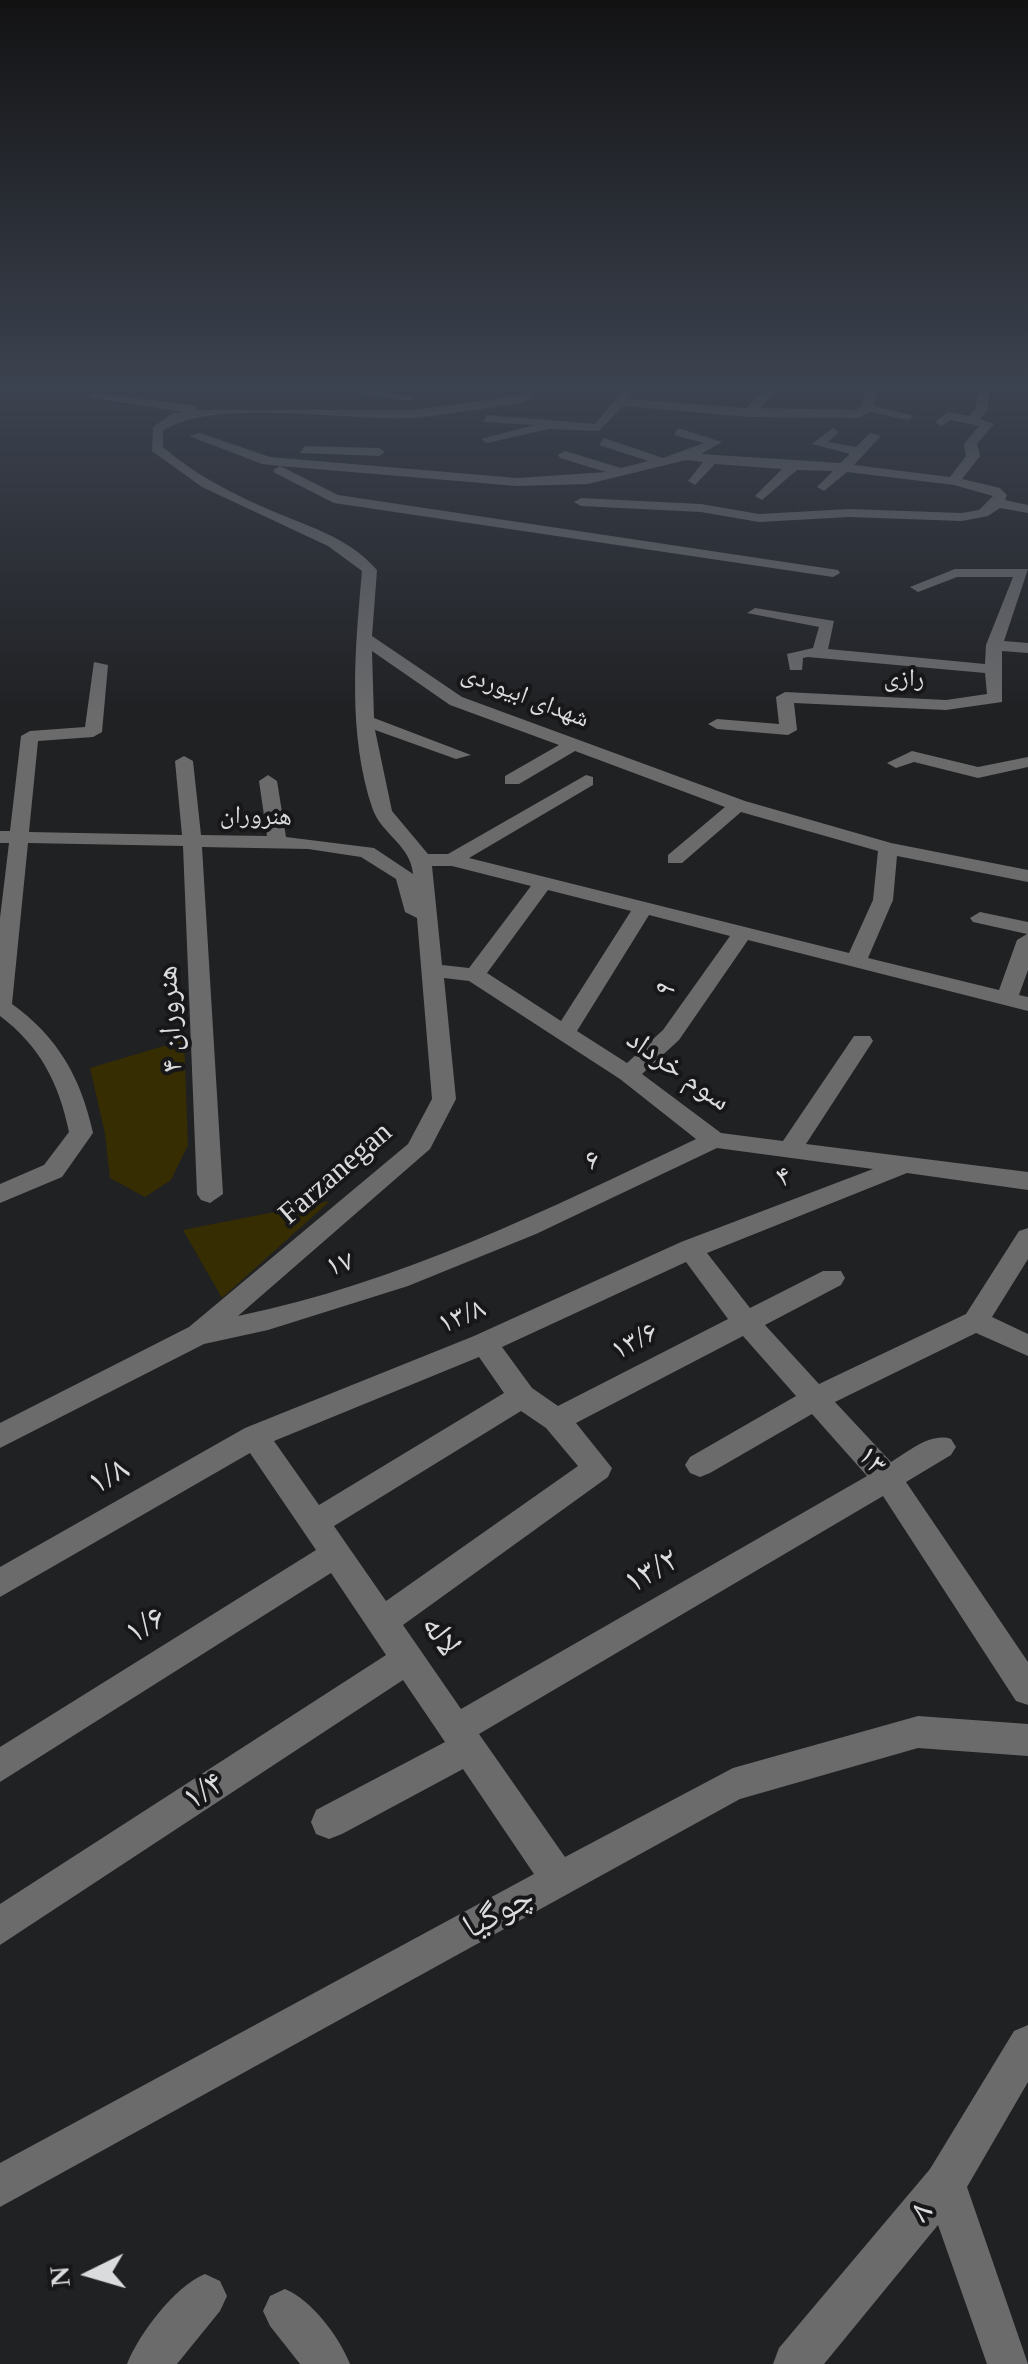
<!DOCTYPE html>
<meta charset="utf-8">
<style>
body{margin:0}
#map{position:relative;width:1028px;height:2364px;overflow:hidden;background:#202123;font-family:"Times New Roman",serif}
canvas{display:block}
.north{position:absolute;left:40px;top:2224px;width:100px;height:100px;-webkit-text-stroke:8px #17171a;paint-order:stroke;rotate:265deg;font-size:28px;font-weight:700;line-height:40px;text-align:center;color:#dadbdc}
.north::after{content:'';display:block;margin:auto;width:35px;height:45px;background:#dadbdc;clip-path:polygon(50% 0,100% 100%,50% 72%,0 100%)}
</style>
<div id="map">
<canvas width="1028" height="2364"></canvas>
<div class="north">N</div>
</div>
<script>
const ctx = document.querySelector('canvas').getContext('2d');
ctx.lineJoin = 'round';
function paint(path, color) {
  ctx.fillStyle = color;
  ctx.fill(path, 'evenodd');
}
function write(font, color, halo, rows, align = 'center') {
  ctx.font = font + ' "Times New Roman","Noto Naskh Arabic",serif';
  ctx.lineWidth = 8;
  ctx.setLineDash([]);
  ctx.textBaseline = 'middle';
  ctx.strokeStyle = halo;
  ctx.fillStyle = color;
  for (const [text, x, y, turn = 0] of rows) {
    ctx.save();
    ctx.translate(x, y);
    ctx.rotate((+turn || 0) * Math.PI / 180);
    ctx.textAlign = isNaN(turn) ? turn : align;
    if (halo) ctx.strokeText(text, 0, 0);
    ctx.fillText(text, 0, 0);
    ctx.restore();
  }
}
const green = new Path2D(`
 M 184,1040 L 188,1145 L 171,1180 L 145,1197 L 110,1178 L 105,1134 L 90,1068 Z
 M 330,1201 L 222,1298 L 183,1230 Z`);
const minor = new Path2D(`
 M 308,385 L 345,385 L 415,397 L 409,401 Z
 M 521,385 L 533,385 L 533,397 L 520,403 C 485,408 449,415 413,418 C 349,422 213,397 163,431 L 163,447 C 193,473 227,491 263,507 C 303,525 348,536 377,570 L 372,636 L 462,697 L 745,801 L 891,843 L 1028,870 L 1028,882 L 897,856 L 893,900 L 868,958 L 999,990 L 1017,940 L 1027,934 L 973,922 L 970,918 L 980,912 L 1028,922 L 1028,970 L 1019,995 L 1028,997 L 1028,1011 L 748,940 L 679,1040 L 642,1074 L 721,1133 L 783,1141 L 854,1036 L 870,1036 L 873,1041 L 806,1144 L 1028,1172 L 1028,1190 L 907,1173 L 707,1253 L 750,1308 L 823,1271 L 841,1271 L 845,1278 L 841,1285 L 765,1325 L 819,1384 L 966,1314 L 1019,1231 L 1028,1228 L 1028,1259 L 992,1317 L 1028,1334 L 1028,1356 L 976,1333 L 835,1402 L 891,1462 C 909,1451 931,1432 951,1439 L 956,1447 L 951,1455 L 906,1482 L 1028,1662 L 1028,1705 L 1016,1701 L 883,1496 L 479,1734 L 565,1857 L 733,1768 L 918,1716 L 1028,1724 L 1028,1756 L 918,1748 L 740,1799 L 0,2207 L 0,2163 L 534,1874 L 463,1769 L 342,1834 L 329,1839 L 316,1834 L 311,1822 L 316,1810 L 445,1742 L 403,1680 L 0,1945 L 0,1904 L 386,1655 L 331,1573 L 0,1782 L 0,1747 L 316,1550 L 250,1453 L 0,1597 L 0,1567 L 245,1428 L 474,1336 L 681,1242 L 873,1169 L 717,1148 L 536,1234 L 408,1286 L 268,1330 L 204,1344 L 0,1448 L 0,1423 L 189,1327 L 408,1144 L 432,1099 L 417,918 L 405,912 L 396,879 L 361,857 L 308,849 L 202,847 L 223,1194 L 210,1203 L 201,1200 L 197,1194 L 183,846 L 28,843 L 12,1004 C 58,1037 81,1078 93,1133 L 62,1177 L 0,1203 L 0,1184 L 44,1165 L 69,1132 C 59,1083 40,1046 0,1016 L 0,918 L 9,843 L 0,843 L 0,831 L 10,831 L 21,736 L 30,731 L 85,727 L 94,662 L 108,665 L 102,732 L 93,737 L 38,741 L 29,832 L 182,835 L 175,761 L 184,756 L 193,761 L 201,835 L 267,836 L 259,781 L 268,775 L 277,781 L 286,837 L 374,848 L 413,874 C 411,846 382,834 373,810 C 347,734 355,649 362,571 L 328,546 L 202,487 L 152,451 L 153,427 L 173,413 L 183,412 L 88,397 L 94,393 L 192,405 L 198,410 L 412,410 L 517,396 L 523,393 ZM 372,651 L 450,705 L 559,745 L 505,776 L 505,784 L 519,784 L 575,751 L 725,807 L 668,855 L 668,863 L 682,863 L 741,812 L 878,851 L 873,900 L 849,953 L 469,858 L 593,785 L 593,777 L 586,775 L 448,854 L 428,854 L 392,811 L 375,730 L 456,759 L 471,755 L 374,718 ZM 432,866 L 452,866 L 531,886 L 469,968 L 442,965 ZM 548,890 L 631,911 L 561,1021 L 487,973 ZM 649,915 L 730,936 L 663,1030 L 627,1063 L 577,1031 ZM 444,978 L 469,981 L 620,1079 L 696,1139 C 549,1209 399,1283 238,1316 L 430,1149 L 456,1099 ZM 686,1262 L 728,1319 L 558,1406 L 532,1388 L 502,1347 ZM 743,1336 L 796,1396 L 690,1457 L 685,1465 L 690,1473 L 700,1477 L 710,1473 L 812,1414 L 867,1476 L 461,1709 L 403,1625 L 608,1477 L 612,1468 L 576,1423 ZM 479,1357 L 504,1393 L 319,1505 L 274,1441 ZM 521,1411 L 546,1428 L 578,1466 L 386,1601 L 334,1526 Z
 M 627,385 L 640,385 L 629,399 L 746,408 L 770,385 L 783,385 L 760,408 L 856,410 L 862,406 L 865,385 L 877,385 L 874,406 L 914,416 L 908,420 L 870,412 L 858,418 L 748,417 L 623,406 L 599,431 L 549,429 L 487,443 L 481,439 L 534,425 L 483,422 L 487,415 L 595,424 Z
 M 979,385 L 991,385 L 987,411 L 980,419 L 994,424 L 977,444 L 980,456 L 962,479 L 1000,488 L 1007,495 L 1005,500 L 1028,505 L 1028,513 L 1000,508 L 988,516 L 962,521 L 849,517 L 759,522 L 701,512 L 581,506 L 574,502 L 581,498 L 701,504 L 759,514 L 849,509 L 962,513 L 979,510 L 993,496 L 954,485 L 847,472 L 824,491 L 817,487 L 833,471 L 797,470 L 762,500 L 755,496 L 782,469 L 715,464 L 695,485 L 688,481 L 703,462 L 686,460 L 588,484 L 517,486 L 280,466 L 338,495 L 838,570 L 840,573 L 833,577 L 334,503 L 275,473 L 273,470 L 280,466 L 262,464 L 189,436 L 200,433 L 270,457 L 517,478 L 606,472 L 560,458 L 558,455 L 565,451 L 621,468 L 648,461 L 599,445 L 604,438 L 663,458 L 704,443 L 674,435 L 678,428 L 722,442 L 701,454 L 840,463 L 850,454 L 812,444 L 833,428 L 839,432 L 828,442 L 856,447 L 870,433 L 881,436 L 854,465 L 950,477 L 966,456 L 964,444 L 979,426 L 951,420 L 941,426 L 935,422 L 948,412 L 969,416 L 975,410 Z
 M 305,446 L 379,448 L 385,452 L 379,456 L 300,453 Z
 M 955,569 L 1028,569 L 1004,641 L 1028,643 L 1028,653 L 1002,651 L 1002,702 L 946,710 L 794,703 L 797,730 L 788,735 L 717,729 L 708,724 L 717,719 L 779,724 L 776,697 L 785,692 L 946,700 L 987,694 L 985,673 L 808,657 L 803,658 L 802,670 L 790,670 L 787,654 L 813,648 L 819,627 L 747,613 L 755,608 L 834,621 L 828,649 L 985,664 L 986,645 L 1013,577 L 957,577 L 918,592 L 910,587 Z
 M 912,751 L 978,767 L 1028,757 L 1028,767 L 978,778 L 914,762 L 896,768 L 887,763 Z
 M 1028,2025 L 1028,2082 L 967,2187 L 1028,2364 L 987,2364 L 938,2225 L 824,2364 L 773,2364 L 779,2348 L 930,2169 L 1014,2031 Z
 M 205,2274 L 220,2281 L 227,2296 L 220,2311 L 177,2364 L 127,2364 C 139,2334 174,2287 205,2274 Z
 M 285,2289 C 313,2301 339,2337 350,2364 L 300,2364 L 270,2326 L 263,2311 L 270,2296 Z`);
const farStreetnames = [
 ["رازی",904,679,1],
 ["شهدای ابیوردی",525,697,21],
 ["هنروران",256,817,2]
];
const streetNames = [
 ["۹",666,990,-55],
 ["هنروران ۴",171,1019,-93],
 ["سوم خرداد",678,1071,35],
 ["۶",593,1161,-23],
 ["Farzanegan",336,1174,-41],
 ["۴",784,1178,-21],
 ["۱۷",340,1265,-18],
 ["۱۳/۸",462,1317,-23],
 ["۱۳/۶",635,1342,-28],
 ["۱۳",871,1461,48]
];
const nearStreetnames = [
 ["۱/۸",109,1477,-30],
 ["۱۳/۲",652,1572,-30],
 ["۱/۶",146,1626,-32],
 ["لاله",440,1636,56],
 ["۱/۴",204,1792,-33],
 ["چوگیا",499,1913,-29],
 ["۸",922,2212,-50]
];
paint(green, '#372d03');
paint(minor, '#6b6b6c');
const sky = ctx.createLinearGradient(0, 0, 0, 716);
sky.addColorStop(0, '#121213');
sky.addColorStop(0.54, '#3c4350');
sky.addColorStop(1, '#3c435000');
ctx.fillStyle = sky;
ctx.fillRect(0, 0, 1028, 716);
write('25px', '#dadbdc', '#17171a', farStreetnames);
write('30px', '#dadbdc', '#17171a', streetNames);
write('35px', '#dadbdc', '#17171a', nearStreetnames);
</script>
